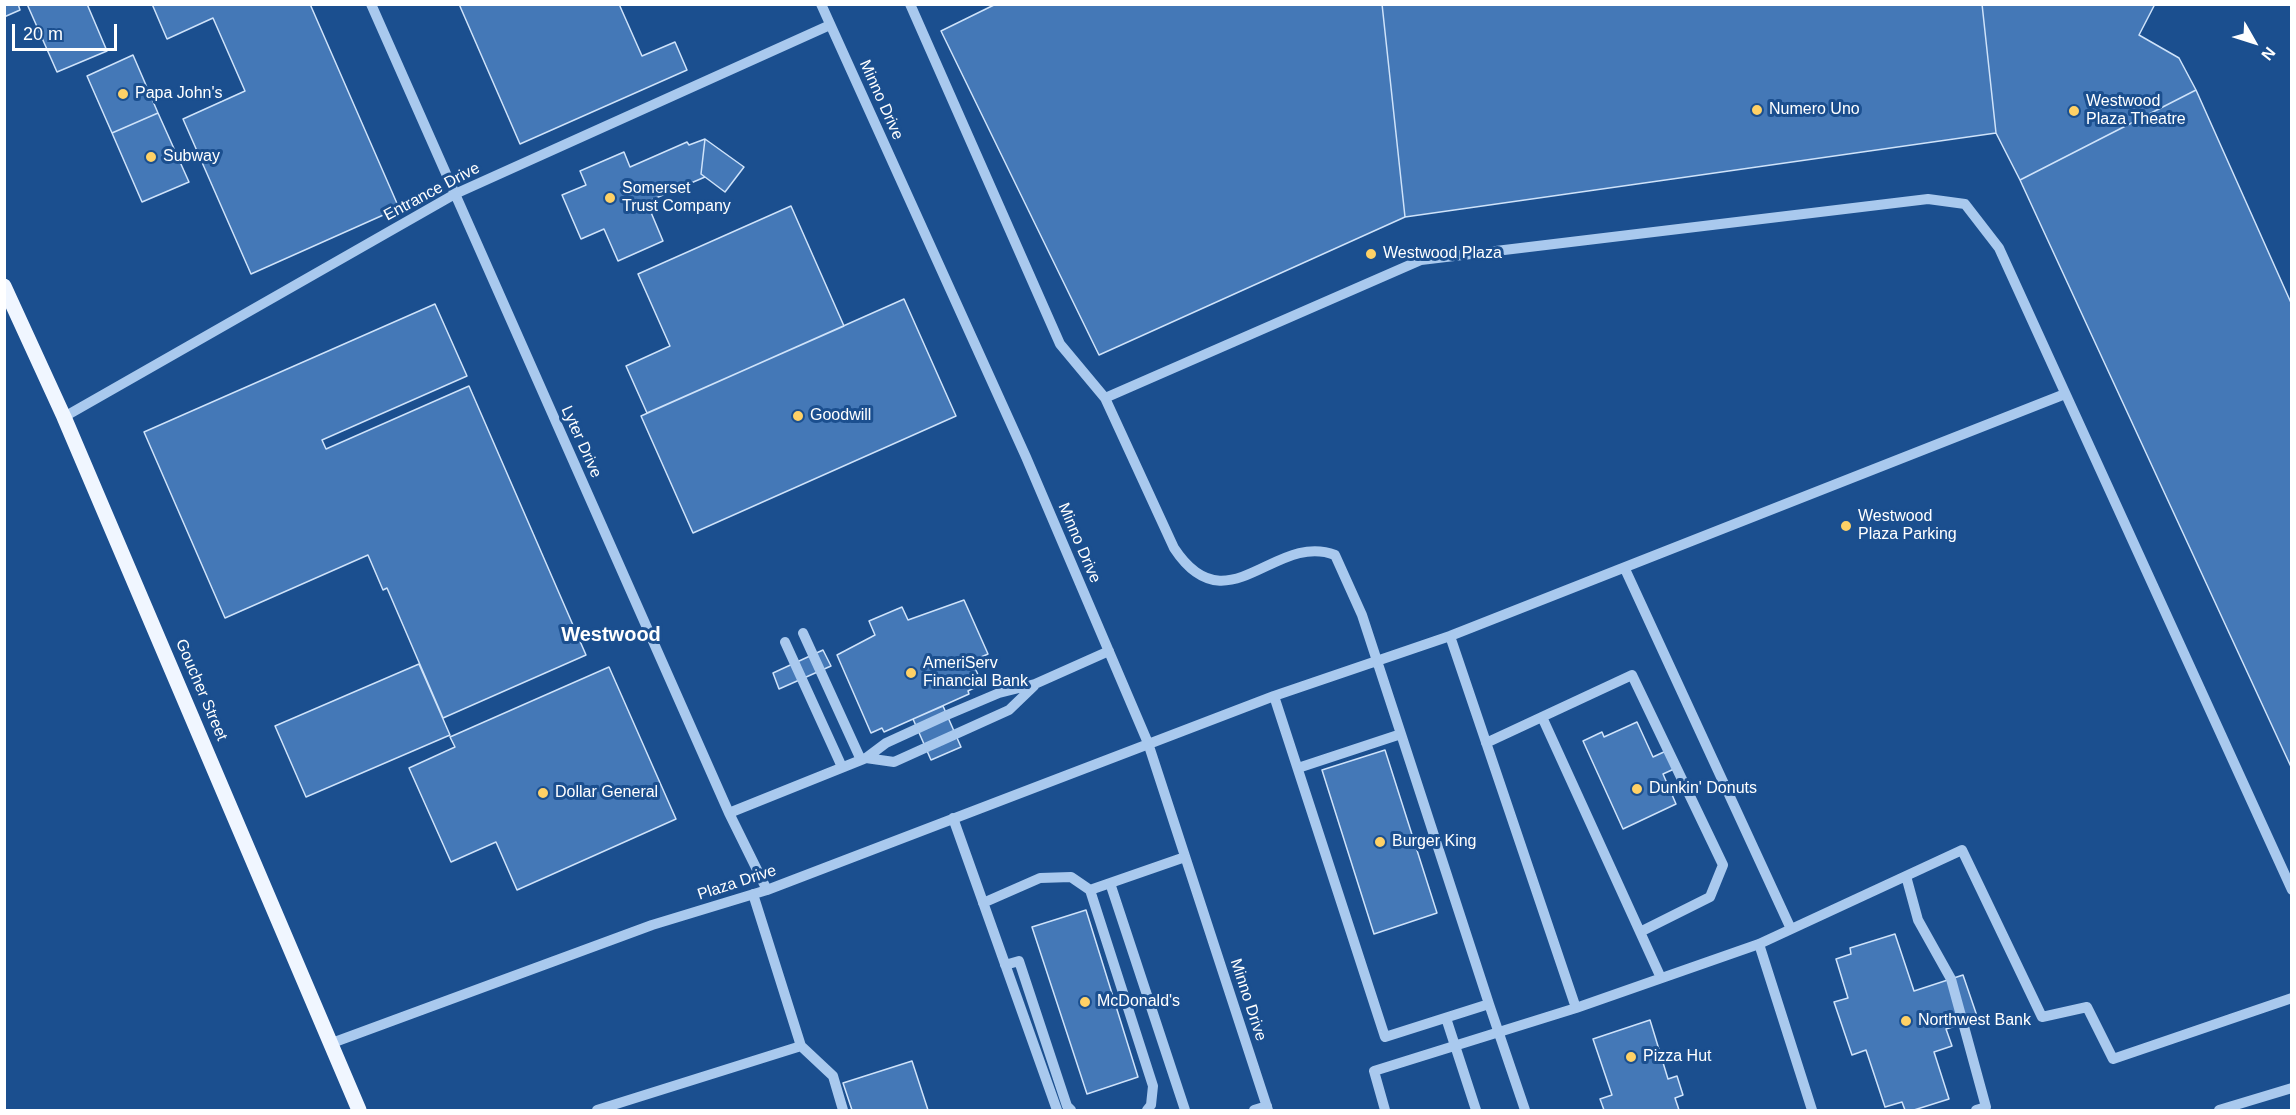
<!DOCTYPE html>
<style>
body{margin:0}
#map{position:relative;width:2296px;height:1115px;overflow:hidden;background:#1b4f8f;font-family:Helvetica,sans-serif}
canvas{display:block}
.frame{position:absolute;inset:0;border:6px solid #fff;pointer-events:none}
.north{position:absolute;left:2224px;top:12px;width:60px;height:60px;-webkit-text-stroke:4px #1b4f8f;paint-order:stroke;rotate:129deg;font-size:16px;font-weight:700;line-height:24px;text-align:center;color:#fff}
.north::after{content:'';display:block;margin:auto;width:21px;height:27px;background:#fff;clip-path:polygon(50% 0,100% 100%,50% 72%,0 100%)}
.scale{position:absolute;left:12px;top:24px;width:105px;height:27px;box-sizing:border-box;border:3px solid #fff;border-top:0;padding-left:8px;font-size:18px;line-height:21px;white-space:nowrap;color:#fff;-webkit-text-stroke:4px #1b4f8f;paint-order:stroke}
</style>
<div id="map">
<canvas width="2296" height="1115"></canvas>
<div class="frame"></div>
<div class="north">N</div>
<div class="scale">20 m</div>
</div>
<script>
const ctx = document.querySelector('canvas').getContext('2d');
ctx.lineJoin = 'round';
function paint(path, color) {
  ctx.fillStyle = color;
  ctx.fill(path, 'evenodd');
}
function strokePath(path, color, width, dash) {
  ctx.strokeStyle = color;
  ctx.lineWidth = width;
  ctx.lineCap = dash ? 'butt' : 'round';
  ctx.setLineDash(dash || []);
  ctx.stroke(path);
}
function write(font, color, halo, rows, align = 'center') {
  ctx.font = font + ' Helvetica,sans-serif';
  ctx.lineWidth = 6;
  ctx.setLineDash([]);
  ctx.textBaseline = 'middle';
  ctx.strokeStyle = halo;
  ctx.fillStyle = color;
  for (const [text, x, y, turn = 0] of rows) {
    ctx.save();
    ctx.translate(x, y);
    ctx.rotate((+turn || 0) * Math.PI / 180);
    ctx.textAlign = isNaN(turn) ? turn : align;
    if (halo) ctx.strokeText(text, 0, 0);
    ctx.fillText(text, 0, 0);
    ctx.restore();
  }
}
const building = new Path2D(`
 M 4,4 L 18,4 L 20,10 L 4,17 Z
 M 27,4 L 87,4 L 107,51 L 57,72 Z
 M 152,4 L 310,4 L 399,208 L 251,274 L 183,119 L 245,91 L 213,18 L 167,39 Z
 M 459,4 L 619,4 L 642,56 L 675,42 L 687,70 L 520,144 Z
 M 996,4 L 1382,4 L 1405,217 L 1099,355 L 941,31 Z
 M 1382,4 L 1982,4 L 1996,133 L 1405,217 Z
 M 1982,4 L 2155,4 L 2139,35 L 2179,58 L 2196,90 L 2020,180 L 1996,133 Z
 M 133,55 L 158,113 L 112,133 L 87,76 Z
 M 2196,90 L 2292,305 L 2292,769 L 2020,180 Z
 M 158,113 L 189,182 L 142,202 L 112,133 Z
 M 705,139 L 744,167 L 725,192 L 701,174 Z
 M 705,139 L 701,174 L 705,177 L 649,201 L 652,209 L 650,210 L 663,241 L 618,261 L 604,229 L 581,239 L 562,195 L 586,185 L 580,171 L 624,152 L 630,167 L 687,142 L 689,145 Z
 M 791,206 L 844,326 L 647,413 L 626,366 L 670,346 L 638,274 Z
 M 904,299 L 956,416 L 693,533 L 641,416 Z
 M 435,304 L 467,376 L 322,440 L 326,449 L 469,386 L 586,655 L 443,718 L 387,588 L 383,590 L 368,555 L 225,618 L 144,432 Z
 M 964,600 L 988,654 L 972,661 L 982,684 L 968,691 L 969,694 L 884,732 L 882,728 L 871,733 L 837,655 L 875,635 L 869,621 L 902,607 L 908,620 Z
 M 823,650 L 831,666 L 779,689 L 773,673 Z
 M 419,664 L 450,735 L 306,797 L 275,726 Z
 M 609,667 L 676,819 L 517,890 L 496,842 L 451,862 L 409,768 L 455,747 L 450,737 Z
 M 943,706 L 961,747 L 931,760 L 913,719 Z
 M 1637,722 L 1653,757 L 1666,751 L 1674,769 L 1663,774 L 1676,804 L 1623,829 L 1583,741 L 1602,732 L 1604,737 Z
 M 1385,750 L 1437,913 L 1374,934 L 1322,770 Z
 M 1086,910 L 1138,1077 L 1087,1094 L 1032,927 Z
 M 1895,934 L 1914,991 L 1963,975 L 1978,1019 L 1946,1029 L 1952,1046 L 1934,1052 L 1949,1099 L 1914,1110 L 1905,1110 L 1902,1102 L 1885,1107 L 1866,1050 L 1852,1055 L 1834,1002 L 1848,998 L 1836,959 L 1851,954 L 1850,948 Z
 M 1650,1020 L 1668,1079 L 1677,1076 L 1683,1095 L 1675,1098 L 1679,1110 L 1604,1110 L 1600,1099 L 1612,1095 L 1593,1039 Z
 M 912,1061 L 928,1110 L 852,1110 L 843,1083 Z`);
const minor = new Path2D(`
 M 371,4 L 729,813 L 767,890
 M 821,4 L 1026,457 L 1148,743 L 1268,1110
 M 910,4 L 1060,344 L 1105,398 L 1174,548 C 1227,629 1275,531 1335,555 L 1362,615 L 1401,734
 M 1105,398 L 1421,260 L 1928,199 L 1965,204 L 1999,248 L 2292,890
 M 64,417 L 455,194 L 830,25
 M 1625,569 L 1791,929
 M 803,633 L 861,760
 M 1450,636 L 1576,1008
 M 785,642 L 842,767
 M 1274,696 L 1385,1037 L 1489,1004 L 1401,734 L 1298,768
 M 1542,717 L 1661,978
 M 1486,743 L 1632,675 L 1723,865 L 1710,897 L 1640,932
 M 866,758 L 894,762 L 1009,710 L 1034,686
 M 729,813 L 866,758 L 886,743 L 947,715 L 999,693 L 1035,684 L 1109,651
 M 953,818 L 1057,1110
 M 1906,876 L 1918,920 L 1951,979 L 1986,1107 L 1976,1110
 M 1110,883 L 1185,1110
 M 1090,890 L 1185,857
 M 983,903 L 1040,878 L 1071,877 L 1090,890 L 1153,1086 L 1151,1105 L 1147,1110
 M 1759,944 L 1812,1110
 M 1005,965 L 1019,961 L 1067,1106 L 1071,1110
 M 1489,1004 L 1525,1110
 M 1446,1018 L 1476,1110
 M 332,1043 L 652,925 L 767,890 L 1274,696 L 1450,636 L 2065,394
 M 801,1046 L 833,1076 L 843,1110
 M 597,1110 L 801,1046 L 753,894
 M 1254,1110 L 1267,1106
 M 1385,1110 L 1374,1071 L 1576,1008 L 1759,944 L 1962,850 L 2042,1017 L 2087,1007 L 2113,1059 L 2292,998
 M 2219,1110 L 2292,1088`);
const major = new Path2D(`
 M 4,286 L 64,417 L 359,1110`);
const markers = [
 [123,94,6,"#ffd166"],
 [1757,110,6,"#ffd166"],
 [2074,111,6,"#ffd166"],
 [151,157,6,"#ffd166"],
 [610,198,6,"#ffd166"],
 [1371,254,6,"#ffd166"],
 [798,416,6,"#ffd166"],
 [1846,526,6,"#ffd166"],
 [911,673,6,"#ffd166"],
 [1637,789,6,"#ffd166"],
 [543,793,6,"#ffd166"],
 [1380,842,6,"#ffd166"],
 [1085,1002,6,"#ffd166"],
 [1906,1021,6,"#ffd166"],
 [1631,1057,6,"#ffd166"]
];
const poiNames = [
 ["Papa John's",135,94],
 ["Westwood",2086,102],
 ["Plaza Theatre",2086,120],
 ["Numero Uno",1769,110],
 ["Subway",163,157],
 ["Somerset",622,189],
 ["Trust Company",622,207],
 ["Westwood Plaza",1383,254],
 ["Goodwill",810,416],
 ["Westwood",1858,517],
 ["Plaza Parking",1858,535],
 ["AmeriServ",923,664],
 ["Financial Bank",923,682],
 ["Dunkin' Donuts",1649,789],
 ["Dollar General",555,793],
 ["Burger King",1392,842],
 ["McDonald's",1097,1002],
 ["Northwest Bank",1918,1021],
 ["Pizza Hut",1643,1057]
];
const streetNames = [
 ["Minno Drive",881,100,66],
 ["Entrance Drive",432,192,-28],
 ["Lyter Drive",581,442,66],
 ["Minno Drive",1079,543,67],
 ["Goucher Street",201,690,67],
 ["Plaza Drive",737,883,-18],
 ["Minno Drive",1248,1000,72]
];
const quarterNames = [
 ["Westwood",611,635]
];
paint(building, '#4478b7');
strokePath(building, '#cfe3fa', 1.5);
strokePath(minor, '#a9c9ee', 10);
strokePath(major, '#f0f6ff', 15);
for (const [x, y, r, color] of markers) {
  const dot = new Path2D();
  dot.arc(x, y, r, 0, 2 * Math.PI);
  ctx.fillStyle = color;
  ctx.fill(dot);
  strokePath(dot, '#1b4f8f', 2);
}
write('16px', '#fff', '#1b4f8f', poiNames, 'left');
write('16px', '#fff', '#1b4f8f', streetNames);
write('bold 20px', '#fff', '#1b4f8f', quarterNames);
</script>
